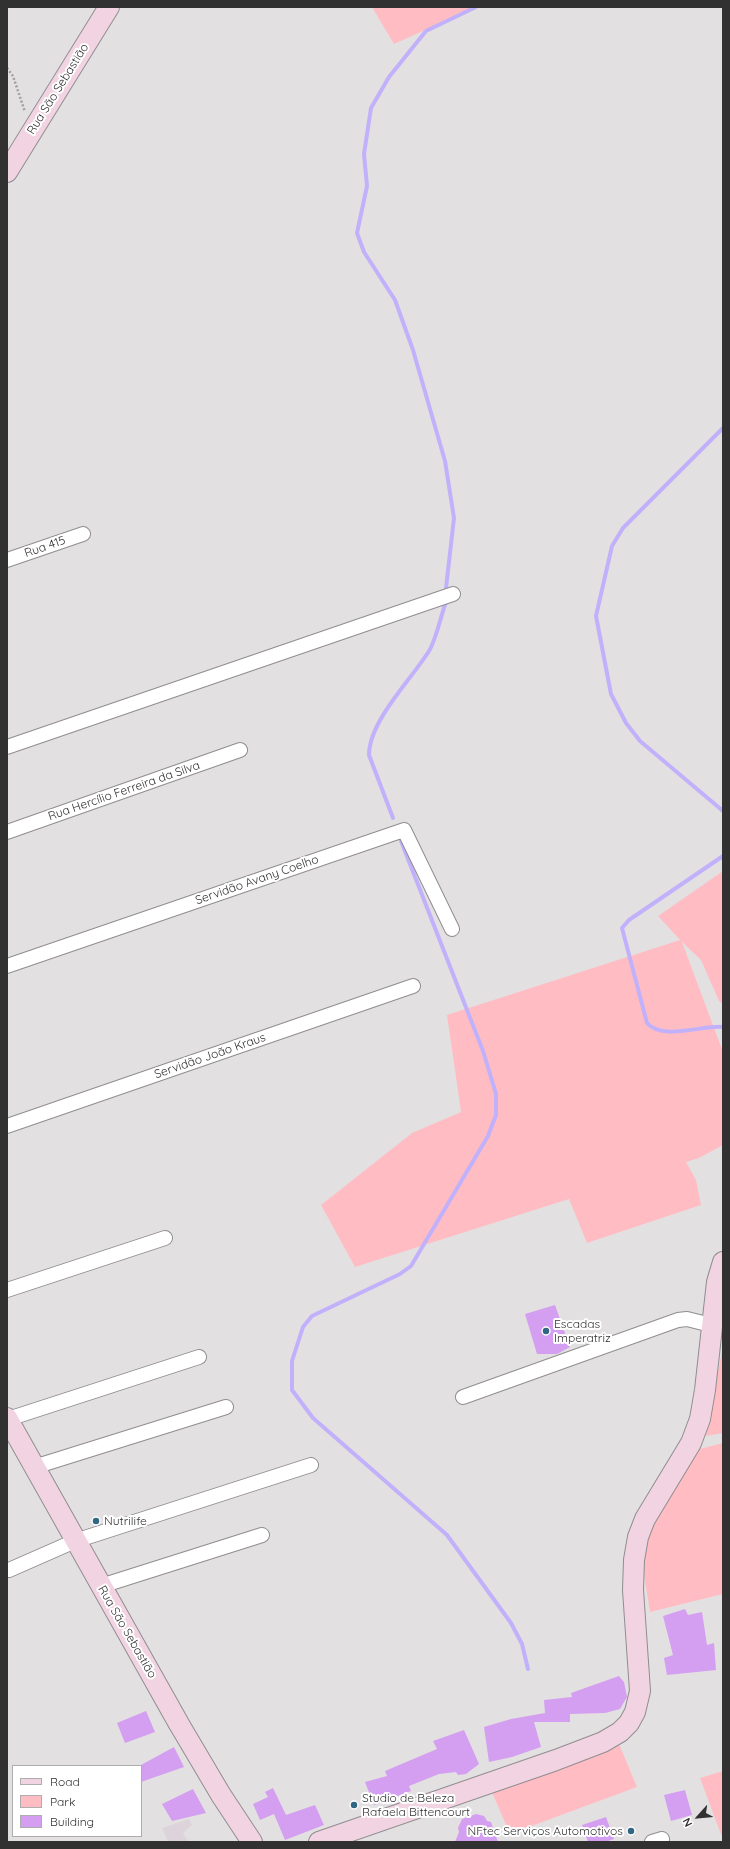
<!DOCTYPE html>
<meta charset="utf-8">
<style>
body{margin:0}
#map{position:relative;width:730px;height:1849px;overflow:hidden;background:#e3e0e2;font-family:Quicksand,sans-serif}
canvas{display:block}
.frame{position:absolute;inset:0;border:8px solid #323132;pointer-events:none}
.legend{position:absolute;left:12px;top:1765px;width:130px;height:72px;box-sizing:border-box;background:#fff;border:1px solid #adadad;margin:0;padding:5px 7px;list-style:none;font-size:12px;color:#323132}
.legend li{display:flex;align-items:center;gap:8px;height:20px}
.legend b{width:20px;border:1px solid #adadad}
.north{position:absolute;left:678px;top:1797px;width:40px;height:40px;-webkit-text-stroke:3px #fff;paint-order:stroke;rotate:243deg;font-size:11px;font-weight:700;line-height:16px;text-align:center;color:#323132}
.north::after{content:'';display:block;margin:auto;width:14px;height:18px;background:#323132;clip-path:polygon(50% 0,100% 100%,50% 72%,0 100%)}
</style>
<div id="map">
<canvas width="730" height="1849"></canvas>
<div class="frame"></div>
<ul class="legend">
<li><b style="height:5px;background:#f2d3e1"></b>Road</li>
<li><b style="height:11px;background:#ffbdc3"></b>Park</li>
<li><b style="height:11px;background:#d49ef1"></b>Building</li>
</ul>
<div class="north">N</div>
</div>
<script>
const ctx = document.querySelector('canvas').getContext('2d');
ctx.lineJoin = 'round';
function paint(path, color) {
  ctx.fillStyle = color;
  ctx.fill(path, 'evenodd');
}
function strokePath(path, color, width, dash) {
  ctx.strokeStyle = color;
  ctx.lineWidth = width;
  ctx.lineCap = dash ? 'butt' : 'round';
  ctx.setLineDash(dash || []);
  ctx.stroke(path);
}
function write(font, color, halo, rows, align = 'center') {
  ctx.font = font + ' Quicksand,sans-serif';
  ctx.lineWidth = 4;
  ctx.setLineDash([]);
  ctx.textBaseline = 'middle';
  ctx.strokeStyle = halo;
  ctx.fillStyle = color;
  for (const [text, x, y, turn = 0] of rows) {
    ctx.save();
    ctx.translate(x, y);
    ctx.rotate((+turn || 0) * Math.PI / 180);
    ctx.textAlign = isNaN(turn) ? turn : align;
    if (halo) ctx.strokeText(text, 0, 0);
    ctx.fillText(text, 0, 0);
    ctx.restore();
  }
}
const built = new Path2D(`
 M 189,1819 L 192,1825 L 183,1833 L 188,1841 L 168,1842 L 162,1828 Z`);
const green = new Path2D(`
 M 372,7 L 476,7 L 394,44 Z
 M 723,871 L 723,1004 L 719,1001 L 701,960 L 682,942 L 723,1052 L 723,1145 L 699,1158 L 686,1162 L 696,1180 L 701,1205 L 587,1243 L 569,1199 L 355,1267 L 321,1205 L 412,1133 L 461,1112 L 447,1015 L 680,940 L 658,916 Z
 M 723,1338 L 723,1433 L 706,1436 L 722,1351 Z
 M 723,1443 L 723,1594 L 650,1612 L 641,1556 L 663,1504 L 696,1450 Z
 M 619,1744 L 637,1787 L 510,1834 L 491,1790 Z
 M 723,1771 L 723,1837 L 722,1837 L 700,1778 Z`);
const stream = new Path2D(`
 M 723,428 L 623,528 L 612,546 L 596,616 L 611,694 L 626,723 L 640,741 L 723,811
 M 446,588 L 454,518 L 445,461 L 413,350 L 395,300 L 364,252 L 357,233 L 367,186 L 364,154 L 371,108 L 389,77 L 426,31 L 476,7
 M 393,818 L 369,755 C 369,721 411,680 429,651 C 436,640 441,615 446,602
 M 401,841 L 483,1051 L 496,1094 L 496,1115 L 488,1136 L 411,1266 L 400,1274 L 312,1316 L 303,1327 L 292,1361 L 292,1390 L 313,1418 L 447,1535 L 511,1623 L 522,1644 L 528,1669
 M 723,856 L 629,920 L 622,928 L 647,1023 C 663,1041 701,1025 723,1027`);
const building = new Path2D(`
 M 555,1305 L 570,1347 L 557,1354 L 537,1354 L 525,1314 Z
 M 685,1609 L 688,1615 L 702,1612 L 707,1645 L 714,1643 L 716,1670 L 667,1675 L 664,1658 L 673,1655 L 663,1616 Z
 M 619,1676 L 624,1682 L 627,1697 L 620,1709 L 605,1713 L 570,1714 L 570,1722 L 534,1722 L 541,1747 L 512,1757 L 489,1762 L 484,1727 L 511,1719 L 545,1713 L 544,1700 L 572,1697 L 571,1693 Z
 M 146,1711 L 155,1732 L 125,1743 L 117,1723 Z
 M 464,1730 L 479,1764 L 466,1774 L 458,1775 L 456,1772 L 439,1774 L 409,1786 L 411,1791 L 374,1805 L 365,1782 L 387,1776 L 385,1771 L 437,1749 L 433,1741 Z
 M 174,1747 L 184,1767 L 141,1782 L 141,1765 Z
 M 273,1788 L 286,1815 L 315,1805 L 324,1825 L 285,1840 L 274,1814 L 260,1820 L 253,1804 L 268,1797 L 265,1792 Z
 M 193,1789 L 206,1813 L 172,1821 L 162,1804 Z
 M 685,1790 L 692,1815 L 671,1821 L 664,1795 Z
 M 476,1814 L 484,1816 L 487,1821 L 491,1822 L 498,1842 L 455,1842 L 459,1832 L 458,1828 L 462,1819 Z
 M 606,1817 L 614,1839 L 605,1842 L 588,1842 L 582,1825 Z`);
const path = new Path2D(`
 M 7,68 L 13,76 L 25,112`);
const street = new Path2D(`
 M 7,560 L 83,534
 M 7,747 L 453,594
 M 7,832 L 240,750
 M 7,966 L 404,830 L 452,929
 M 7,1126 L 413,986
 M 7,1290 L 165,1238
 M 463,1397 L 678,1320 L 687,1319 L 711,1325
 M 8,1419 L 199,1357
 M 34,1467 L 226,1407
 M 9,1570 L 75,1541 L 311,1465
 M 101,1586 L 262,1535
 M 652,1842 L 662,1839`);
const secondary = new Path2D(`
 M 7,172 L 109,7
 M 7,1418 L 179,1724 L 221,1795 L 252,1842
 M 319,1842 L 556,1760 L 603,1742 L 620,1732 L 629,1723 L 635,1712 L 640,1691 L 633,1590 L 634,1560 L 638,1537 L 645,1519 L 691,1443 L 700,1419 L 705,1390 L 717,1282 L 723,1262`);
const markers = [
 [546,1331,4,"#326783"],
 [96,1521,4,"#326783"],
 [354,1805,4,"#326783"],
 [631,1831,4,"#326783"]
];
const streetNames = [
 ["Rua São Sebastião",58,89,-58],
 ["Rua 415",45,547,-19],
 ["Rua Hercílio Ferreira da Silva",124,791,-19],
 ["Servidão Avany Coelho",257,880,-19],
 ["Servidão João Kraus",210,1056,-19],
 ["Rua São Sebastião",127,1632,60]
];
const poiNames = [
 ["Escadas",554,1324],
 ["Imperatriz",554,1338],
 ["Nutrilife",104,1521],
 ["Studio de Beleza",362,1798],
 ["Rafaela Bittencourt",362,1812],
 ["NFtec Serviços Automotivos",623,1831,"right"]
];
paint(built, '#ddd3db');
paint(green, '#ffbdc3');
strokePath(stream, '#c1b1fb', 4);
paint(building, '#d49ef1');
strokePath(street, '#908d8f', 16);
strokePath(secondary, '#908d8f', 22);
strokePath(path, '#a19fa0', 2.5, [2, 2]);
strokePath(street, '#fff', 14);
strokePath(secondary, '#f2d3e1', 20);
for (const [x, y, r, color] of markers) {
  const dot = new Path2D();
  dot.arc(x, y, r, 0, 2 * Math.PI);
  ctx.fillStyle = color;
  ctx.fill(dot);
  strokePath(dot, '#fff', 1.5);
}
write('12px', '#323132', '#fff', streetNames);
write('12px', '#323132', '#fff', poiNames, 'left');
</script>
